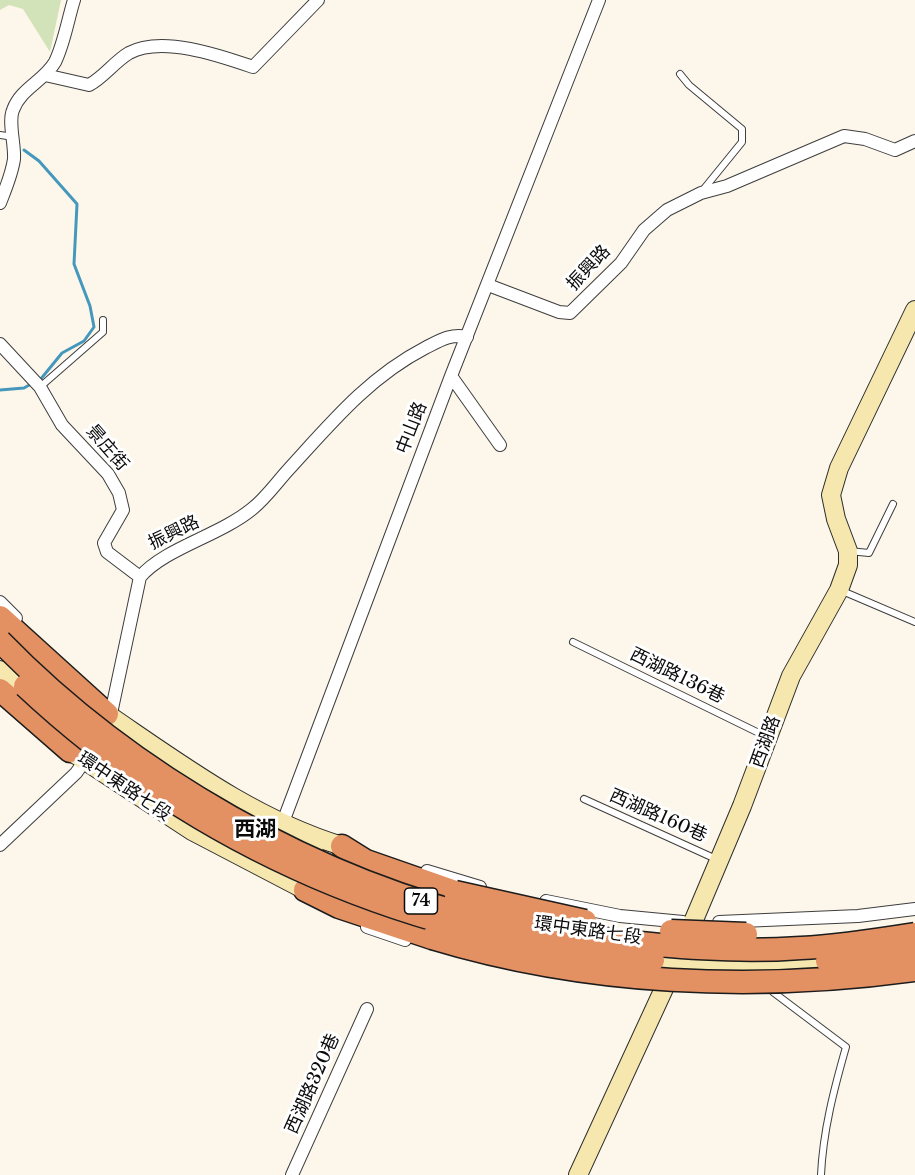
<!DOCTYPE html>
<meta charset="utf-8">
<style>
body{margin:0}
canvas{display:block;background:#fdf7eb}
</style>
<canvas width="915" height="1175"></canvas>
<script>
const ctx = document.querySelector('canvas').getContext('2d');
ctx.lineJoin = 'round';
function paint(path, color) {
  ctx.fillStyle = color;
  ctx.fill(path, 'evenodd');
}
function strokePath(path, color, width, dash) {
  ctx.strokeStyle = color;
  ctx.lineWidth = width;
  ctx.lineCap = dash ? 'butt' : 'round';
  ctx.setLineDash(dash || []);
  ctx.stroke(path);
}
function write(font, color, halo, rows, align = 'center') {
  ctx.font = font + ' "Libre Baskerville","Noto Sans TC",serif';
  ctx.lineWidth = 6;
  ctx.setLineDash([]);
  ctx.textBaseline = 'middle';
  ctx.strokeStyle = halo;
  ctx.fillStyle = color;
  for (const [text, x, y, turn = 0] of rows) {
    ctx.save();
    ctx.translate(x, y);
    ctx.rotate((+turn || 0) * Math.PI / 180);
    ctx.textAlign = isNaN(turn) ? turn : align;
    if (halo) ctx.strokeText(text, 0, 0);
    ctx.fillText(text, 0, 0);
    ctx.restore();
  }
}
const green = new Path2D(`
 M 0,0 L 61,0 L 50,52 L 23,9 L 9,5 L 0,10 Z`);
const stream = new Path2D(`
 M 24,150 L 39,161 L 77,204 L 74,264 L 90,306 L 94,327 L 84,341 L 62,353 L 40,380
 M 0,390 L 24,388 L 31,384`);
const lane = new Path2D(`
 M 680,74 L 689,85 L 742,129 L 742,142 L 703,190
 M 0,135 L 14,137
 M 40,387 L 103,332 L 103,320
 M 849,551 L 869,553 L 893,504
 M 840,590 L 915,622
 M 573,642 L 765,736
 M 584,799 L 716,859
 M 773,992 L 846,1047 C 834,1089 823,1131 821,1175`);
const street = new Path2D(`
 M 45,75 L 89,85 C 104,77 114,62 129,53 C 162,35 221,56 253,67 L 318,0
 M 0,203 C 5,190 12,174 14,159 C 15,144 8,122 13,110 C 21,88 44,81 55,62 C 64,44 68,19 74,0
 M 488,285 L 559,312 L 570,313 L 621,263 L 644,230 L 667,210 L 701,193 L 727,186 L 844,136 L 865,139 L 895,150 L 915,141
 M 0,344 L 40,387 L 62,425 L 108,474 L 119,493 L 123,510 L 104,543 L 107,552 L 140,577
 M 451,376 L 500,445
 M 0,602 L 16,618
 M 110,718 L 140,577 C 165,548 219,536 252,509 C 266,498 277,482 289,469 C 331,423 369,377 425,348 C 439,341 451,333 467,337
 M 280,830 L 451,376 L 599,0
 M 0,845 L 76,773 L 89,755
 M 427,871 L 480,887
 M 546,901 L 620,916 L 683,922
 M 719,922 L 858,916 L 915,909
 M 367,927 L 405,940
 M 292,1175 L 367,1009`);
const secondary = new Path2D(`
 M 0,670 L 30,700
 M 95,714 L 107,714 C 182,765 254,819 342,846
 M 62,740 L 70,751 L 192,831 L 305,890 L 317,892
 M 283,824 L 315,854
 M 685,941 L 742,806 L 791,676 L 839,590 L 848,565 L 848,551 L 836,519 L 831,495 L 839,468 L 915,310
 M 638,964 L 728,969 L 841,964
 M 578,1175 L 673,969`);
const highway = new Path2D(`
 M 0,617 L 107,714
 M 0,690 L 70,751
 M 342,846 L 366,861 L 455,892
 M 305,890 L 339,907 L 432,938`);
const highwayBridge = new Path2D(`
 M 0,641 C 130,775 319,883 501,923 C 535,930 571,934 605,939 C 670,947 736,953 801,948 C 839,946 877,940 915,934
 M 25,686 C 199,849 415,940 653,960
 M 455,892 L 585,921
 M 671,931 L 746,934
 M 432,938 C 587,985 755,992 915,970
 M 827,961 L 915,950`);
const shields = [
 [421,901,33]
];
const shieldNames = [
 ["74",421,901]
];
const streetNames = [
 ["振興路",589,268,-47],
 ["中山路",412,428,-69],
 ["景庄街",107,448,49],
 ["振興路",174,533,-26],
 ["西湖路136巷",677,676,26],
 ["西湖路",766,742,-70],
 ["環中東路七段",124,787,34],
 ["西湖路160巷",658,816,24],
 ["環中東路七段",588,931,8],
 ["西湖路320巷",313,1084,-66]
];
const quarterNames = [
 ["西湖",255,830]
];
paint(green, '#d2e2b9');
strokePath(stream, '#4598bc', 3);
strokePath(lane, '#3e3e3e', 8);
strokePath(street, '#3e3e3e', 14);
strokePath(secondary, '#2d2d2d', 20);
strokePath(highway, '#1c1c1c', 25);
strokePath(lane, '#fff', 6);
strokePath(street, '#fff', 12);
strokePath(secondary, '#f5e7ad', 18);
strokePath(highway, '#e39162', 22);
strokePath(highwayBridge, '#1c1c1c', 25, []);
strokePath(highwayBridge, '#e39162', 22);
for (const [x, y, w] of shields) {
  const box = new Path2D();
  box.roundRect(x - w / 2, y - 13, w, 26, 4.5);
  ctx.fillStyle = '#fff';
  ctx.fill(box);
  strokePath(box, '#0b0b0b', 1.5);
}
write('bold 16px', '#0b0b0b', null, shieldNames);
write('18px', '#0b0b0b', '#fff', streetNames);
write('bold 21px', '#0b0b0b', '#fff', quarterNames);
</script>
